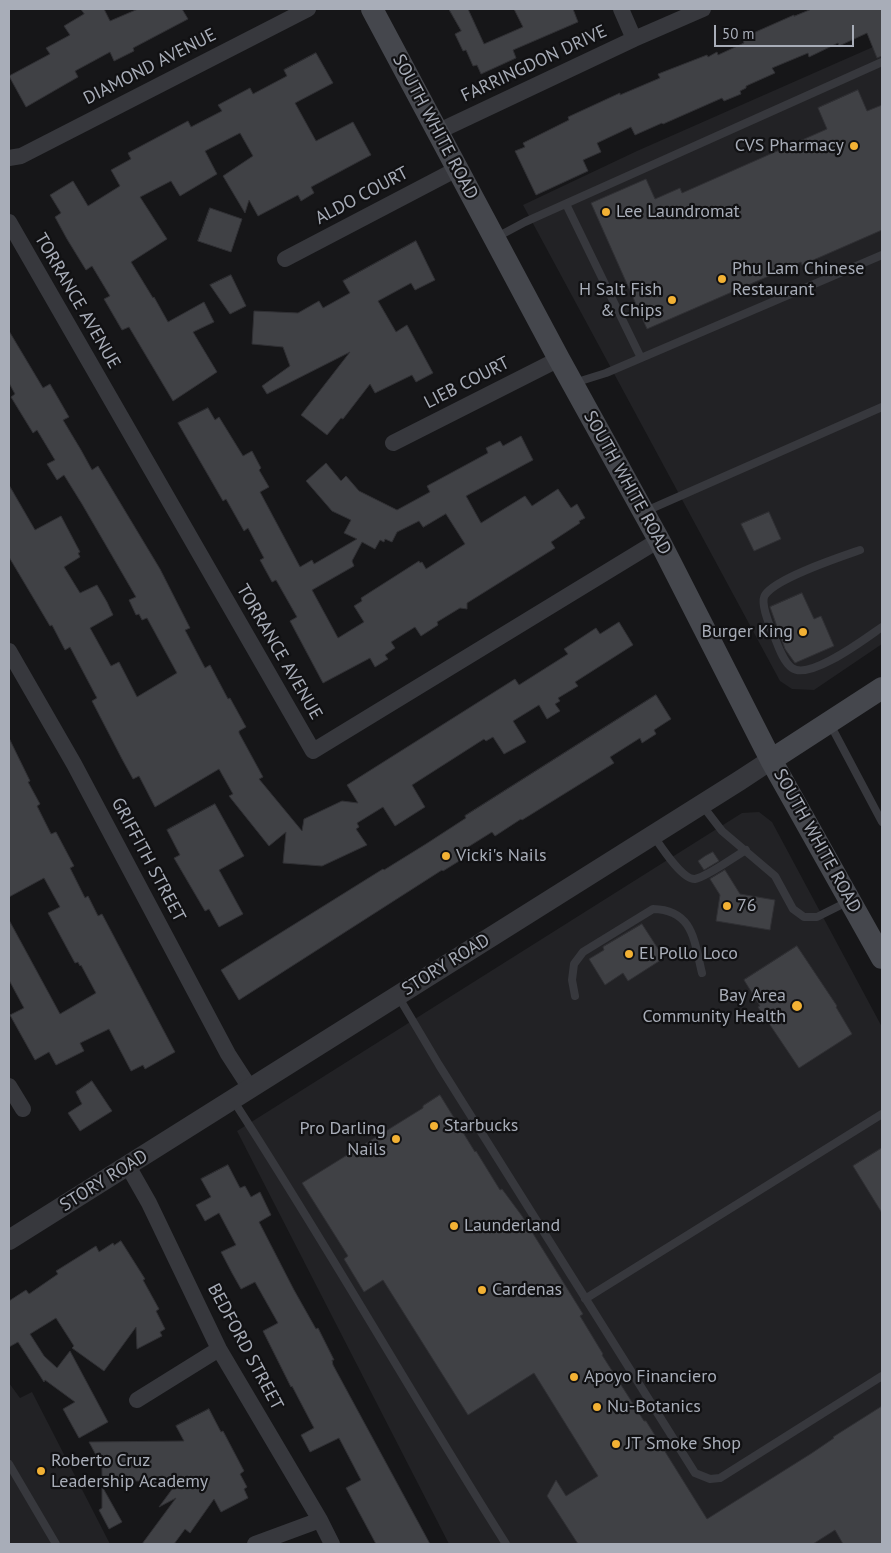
<!DOCTYPE html>
<style>
body{margin:0}
#map{position:relative;width:891px;height:1553px;overflow:hidden;background:#161618;font-family:"PT Sans",sans-serif}
canvas{display:block}
.frame{position:absolute;inset:0;border:10px solid #a8adb8;pointer-events:none}
.scale{position:absolute;left:714px;top:25px;width:140px;height:22px;box-sizing:border-box;border:2px solid #a8adb8;border-top:0;padding-left:6px;font-size:15px;line-height:18px;white-space:nowrap;color:#a8adb8;-webkit-text-stroke:4px #111113;paint-order:stroke}
</style>
<div id="map">
<canvas width="891" height="1553"></canvas>
<div class="frame"></div>
<div class="scale">50 m</div>
</div>
<script>
const ctx = document.querySelector('canvas').getContext('2d');
ctx.lineJoin = 'round';
function paint(path, color) {
  ctx.fillStyle = color;
  ctx.fill(path, 'evenodd');
}
function strokePath(path, color, width, dash) {
  ctx.strokeStyle = color;
  ctx.lineWidth = width;
  ctx.lineCap = dash ? 'butt' : 'round';
  ctx.setLineDash(dash || []);
  ctx.stroke(path);
}
function write(font, color, halo, rows, align = 'center') {
  ctx.font = font + ' "PT Sans",sans-serif';
  ctx.lineWidth = 4.5;
  ctx.setLineDash([]);
  ctx.textBaseline = 'middle';
  ctx.strokeStyle = halo;
  ctx.fillStyle = color;
  for (const [text, x, y, turn = 0] of rows) {
    ctx.save();
    ctx.translate(x, y);
    ctx.rotate((+turn || 0) * Math.PI / 180);
    ctx.textAlign = isNaN(turn) ? turn : align;
    if (halo) ctx.strokeText(text, 0, 0);
    ctx.fillText(text, 0, 0);
    ctx.restore();
  }
}
const built = new Path2D(`
 M 882,43 L 882,644 L 814,690 L 792,689 L 780,681 L 523,205 L 637,151 Z
 M 759,812 L 772,822 L 882,1027 L 882,1544 L 449,1544 L 237,1131 L 742,813 Z
 M 9,1383 L 20,1398 L 32,1392 L 110,1544 L 9,1544 Z`);
const building = new Path2D(`
 M 81,9 L 104,9 L 110,21 L 138,9 L 182,9 L 188,19 L 133,48 L 134,51 L 114,61 L 110,52 L 75,71 L 78,77 L 26,107 L 9,76 L 50,54 L 46,48 L 70,35 L 64,26 L 84,14 Z
 M 449,9 L 468,9 L 484,44 L 523,27 L 514,9 L 573,9 L 578,22 L 513,50 L 516,58 L 481,74 L 477,65 L 473,66 L 466,50 L 463,51 L 455,34 L 461,31 Z
 M 812,9 L 882,9 L 882,56 L 877,58 L 867,33 L 839,46 L 838,43 L 809,57 L 808,53 L 772,68 L 775,73 L 746,86 L 746,88 L 740,91 L 741,94 L 724,101 L 722,98 L 663,124 L 662,123 L 635,135 L 631,127 L 597,143 L 601,152 L 583,160 L 588,171 L 536,195 L 515,151 L 525,147 L 523,143 L 569,120 L 568,117 L 620,93 L 620,95 L 660,78 L 658,74 L 707,55 L 708,57 L 717,52 L 718,55 L 744,43 L 742,38 L 794,15 L 794,16 Z
 M 316,53 L 333,83 L 295,103 L 316,141 L 353,122 L 371,155 L 311,187 L 314,193 L 301,201 L 298,195 L 258,216 L 249,200 L 245,213 L 223,176 L 253,156 L 240,133 L 205,151 L 217,174 L 180,196 L 171,181 L 140,197 L 167,239 L 131,262 L 153,298 L 154,297 L 168,322 L 204,302 L 214,322 L 193,332 L 217,372 L 173,401 L 129,327 L 122,330 L 104,299 L 110,296 L 92,266 L 86,270 L 67,239 L 55,217 L 61,213 L 50,195 L 73,181 L 88,206 L 120,186 L 111,170 L 131,159 L 128,153 L 188,121 L 191,127 L 222,111 L 218,105 L 250,88 L 253,94 L 287,76 L 284,70 Z
 M 858,90 L 867,111 L 882,105 L 882,230 L 802,265 L 801,262 L 647,329 L 591,203 L 646,179 L 655,199 L 680,188 L 682,193 L 827,129 L 818,108 Z
 M 210,208 L 242,219 L 231,252 L 198,241 Z
 M 416,241 L 435,280 L 415,290 L 411,283 L 378,301 L 396,332 L 407,325 L 433,373 L 416,382 L 412,375 L 375,393 L 370,384 L 343,419 L 341,418 L 327,435 L 301,415 L 350,352 L 267,394 L 262,386 L 290,366 L 283,347 L 252,344 L 254,311 L 298,313 L 319,301 L 323,308 L 350,293 L 343,281 Z
 M 231,275 L 246,306 L 230,314 L 210,285 Z
 M 9,331 L 43,388 L 50,384 L 69,417 L 63,420 L 81,450 L 92,470 L 98,466 L 160,569 L 190,628 L 185,630 L 205,668 L 210,665 L 228,699 L 230,698 L 246,727 L 239,731 L 239,733 L 263,777 L 259,779 L 302,831 L 304,819 L 342,801 L 358,803 L 347,785 L 515,679 L 519,685 L 549,666 L 568,654 L 564,649 L 596,628 L 600,634 L 619,622 L 633,645 L 575,682 L 578,686 L 558,698 L 560,701 L 555,704 L 560,711 L 547,719 L 539,705 L 513,721 L 526,742 L 504,754 L 493,737 L 486,741 L 484,739 L 412,785 L 425,807 L 395,826 L 383,807 L 357,823 L 359,827 L 356,829 L 367,845 L 322,866 L 283,863 L 286,832 L 269,846 L 229,796 L 233,794 L 219,769 L 155,807 L 139,776 L 133,779 L 122,759 L 92,701 L 97,698 L 70,647 L 65,650 L 52,625 L 50,626 L 9,557 L 9,485 L 35,530 L 61,516 L 80,552 L 78,553 L 80,557 L 64,567 L 80,593 L 97,585 L 107,602 L 113,615 L 90,628 L 111,666 L 119,662 L 137,697 L 177,673 L 147,618 L 142,620 L 139,614 L 136,615 L 129,600 L 136,597 L 82,504 L 64,475 L 57,480 L 47,464 L 55,460 L 37,430 L 33,433 L 11,397 L 15,394 L 9,383 Z
 M 208,408 L 215,420 L 219,417 L 243,456 L 252,451 L 261,468 L 259,470 L 269,487 L 260,492 L 300,567 L 312,560 L 314,564 L 357,539 L 344,533 L 351,520 L 332,511 L 306,481 L 326,463 L 341,481 L 346,476 L 359,491 L 397,510 L 430,492 L 427,486 L 488,453 L 486,448 L 500,441 L 503,446 L 521,436 L 533,460 L 466,496 L 481,523 L 525,496 L 532,506 L 558,489 L 571,508 L 577,504 L 585,518 L 579,521 L 580,523 L 551,542 L 555,548 L 467,603 L 467,609 L 460,608 L 437,622 L 438,625 L 421,636 L 415,627 L 391,642 L 395,648 L 385,655 L 388,659 L 375,667 L 370,658 L 323,683 L 290,621 L 297,617 L 276,580 L 272,582 L 260,560 L 264,558 L 248,528 L 244,531 L 226,499 L 223,501 L 178,423 ZM 446,514 L 465,544 L 426,569 L 422,562 L 420,563 L 419,561 L 361,598 L 362,601 L 354,606 L 364,622 L 338,638 L 312,590 L 354,566 L 352,561 L 362,542 L 375,549 L 380,540 L 384,542 L 385,539 L 392,542 L 397,532 L 419,521 L 423,527 Z
 M 769,512 L 781,539 L 754,551 L 741,524 Z
 M 802,593 L 814,619 L 821,616 L 834,646 L 795,663 L 785,649 L 770,607 Z
 M 656,695 L 671,719 L 654,730 L 656,734 L 642,743 L 640,738 L 610,757 L 614,763 L 522,820 L 521,819 L 495,836 L 492,832 L 468,847 L 472,853 L 443,871 L 442,870 L 239,1000 L 221,970 L 383,869 L 384,870 L 426,844 L 466,818 L 465,816 Z
 M 9,738 L 30,781 L 28,782 L 40,804 L 37,806 L 51,834 L 56,832 L 74,866 L 70,868 L 85,898 L 88,896 L 98,916 L 102,914 L 175,1052 L 145,1069 L 143,1065 L 131,1071 L 109,1029 L 80,1043 L 84,1051 L 56,1065 L 49,1052 L 35,1060 L 10,1015 L 24,1008 L 9,980 L 9,920 L 60,1014 L 96,993 L 81,965 L 80,966 L 78,962 L 75,963 L 48,913 L 60,907 L 44,878 L 9,897 Z
 M 215,804 L 244,856 L 219,870 L 243,914 L 219,927 L 209,909 L 205,911 L 174,858 L 180,855 L 167,830 Z
 M 713,852 L 719,861 L 704,870 L 698,861 L 705,856 Z
 M 725,870 L 740,894 L 775,900 L 770,930 L 716,921 L 720,895 L 710,879 Z
 M 642,924 L 664,958 L 628,981 L 623,973 L 605,985 L 589,959 L 604,950 L 603,947 Z
 M 797,946 L 837,1006 L 836,1007 L 852,1034 L 799,1068 L 758,1007 L 760,1006 L 744,980 Z
 M 92,1081 L 112,1111 L 80,1131 L 68,1113 L 82,1104 L 76,1092 Z
 M 440,1095 L 475,1152 L 476,1151 L 500,1190 L 502,1189 L 522,1216 L 565,1285 L 583,1314 L 580,1316 L 603,1354 L 602,1355 L 644,1421 L 646,1421 L 707,1519 L 812,1453 L 834,1438 L 833,1437 L 882,1406 L 882,1544 L 843,1544 L 835,1530 L 813,1544 L 578,1544 L 547,1496 L 556,1480 L 566,1496 L 598,1476 L 534,1373 L 468,1415 L 383,1280 L 364,1292 L 344,1259 L 348,1256 L 302,1183 L 423,1108 L 423,1106 Z
 M 882,1148 L 882,1213 L 853,1166 Z
 M 228,1165 L 240,1188 L 245,1186 L 251,1197 L 260,1192 L 271,1215 L 259,1222 L 294,1290 L 316,1329 L 318,1328 L 334,1360 L 332,1360 L 333,1365 L 430,1544 L 376,1544 L 346,1488 L 361,1480 L 339,1438 L 310,1452 L 301,1435 L 314,1428 L 292,1386 L 291,1387 L 263,1331 L 278,1323 L 255,1282 L 241,1289 L 232,1273 L 221,1252 L 236,1245 L 219,1213 L 205,1221 L 196,1205 L 211,1197 L 201,1179 Z
 M 121,1241 L 145,1279 L 143,1280 L 159,1309 L 156,1311 L 165,1329 L 160,1332 L 162,1336 L 137,1349 L 136,1327 L 104,1371 L 72,1348 L 74,1346 L 56,1318 L 30,1334 L 44,1356 L 57,1368 L 70,1351 L 108,1422 L 79,1438 L 63,1409 L 75,1402 L 45,1380 L 44,1382 L 18,1342 L 9,1347 L 9,1301 L 26,1290 L 29,1294 L 58,1274 L 56,1271 L 96,1246 L 99,1252 L 113,1243 L 114,1245 Z
 M 209,1409 L 221,1432 L 223,1431 L 244,1471 L 240,1474 L 247,1487 L 244,1489 L 248,1498 L 221,1512 L 214,1499 L 190,1533 L 185,1529 L 174,1544 L 142,1544 L 176,1498 L 159,1507 L 173,1488 L 154,1488 L 154,1481 L 120,1481 L 120,1487 L 103,1488 L 122,1522 L 109,1529 L 99,1510 L 102,1508 L 102,1462 L 95,1458 L 96,1455 L 89,1442 L 184,1441 L 176,1426 Z`);
const service = new Path2D(`
 M 566,204 L 641,358
 M 497,237 L 525,222 L 882,62
 M 574,383 L 606,373 L 882,255
 M 646,511 L 882,407
 M 860,550 C 840,557 776,578 765,595 C 760,602 769,624 772,631 C 777,642 782,661 792,668 C 810,681 866,638 882,627
 M 830,724 L 882,822
 M 702,805 L 722,831 L 775,876 L 793,909 L 804,917 L 817,917 L 849,901
 M 653,835 C 660,845 682,880 695,879 C 707,877 734,857 746,850
 M 398,996 L 439,1065 L 695,1473 L 710,1479 L 720,1478 L 882,1376
 M 575,996 L 572,980 L 574,964 L 583,952 L 653,909 C 693,910 694,940 702,973
 M 233,1100 C 328,1246 413,1397 506,1544
 M 585,1299 L 882,1114
 M 9,1464 L 56,1544`);
const minor = new Path2D(`
 M 621,9 L 634,39
 M 437,132 L 634,39 L 703,9
 M 9,158 L 21,156 L 308,9
 M 9,222 L 313,751 L 659,540
 M 285,259 L 457,169
 M 393,443 L 559,359
 M 9,651 L 74,764 L 228,1054 L 250,1088
 M 9,1086 L 23,1109
 M 128,1166 L 149,1203 L 219,1349 L 320,1520 L 332,1544
 M 137,1400 L 219,1349
 M 255,1544 L 320,1520`);
const tertiary = new Path2D(`
 M 9,1240 L 739,781 L 771,760`);
const secondary = new Path2D(`
 M 372,9 L 559,359 L 659,540 L 771,760 L 882,958
 M 771,760 L 882,688`);
const markers = [
 [854,146,5,"#f2b134"],
 [606,212,5,"#f2b134"],
 [722,279,5,"#f2b134"],
 [672,300,5,"#f2b134"],
 [803,632,5,"#f2b134"],
 [446,856,5,"#f2b134"],
 [727,906,5,"#f2b134"],
 [629,954,5,"#f2b134"],
 [797,1006,6,"#f2b134"],
 [434,1126,5,"#f2b134"],
 [396,1139,5,"#f2b134"],
 [454,1226,5,"#f2b134"],
 [482,1290,5,"#f2b134"],
 [574,1377,5,"#f2b134"],
 [597,1407,5,"#f2b134"],
 [616,1444,5,"#f2b134"],
 [41,1471,5,"#f2b134"]
];
const streetNames = [
 ["FARRINGDON DRIVE",534,64,-25],
 ["DIAMOND AVENUE",150,67,-27],
 ["SOUTH WHITE ROAD",435,127,62],
 ["ALDO COURT",362,196,-28],
 ["TORRANCE AVENUE",77,301,60],
 ["LIEB COURT",467,383,-27],
 ["SOUTH WHITE ROAD",627,483,61],
 ["TORRANCE AVENUE",279,652,60],
 ["SOUTH WHITE ROAD",817,841,61],
 ["GRIFFITH STREET",148,860,62],
 ["STORY ROAD",446,965,-32],
 ["STORY ROAD",104,1181,-32],
 ["BEDFORD STREET",245,1347,62]
];
const poiNames = [
 ["CVS Pharmacy",844,146,"right"],
 ["Lee Laundromat",616,212],
 ["Phu Lam Chinese",732,269],
 ["Restaurant",732,290],
 ["H Salt Fish",662,290,"right"],
 ["& Chips",662,311,"right"],
 ["Burger King",793,632,"right"],
 ["Vicki's Nails",456,856],
 ["76",737,906],
 ["El Pollo Loco",639,954],
 ["Bay Area",786,996,"right"],
 ["Community Health",786,1017,"right"],
 ["Starbucks",444,1126],
 ["Pro Darling",386,1129,"right"],
 ["Nails",386,1150,"right"],
 ["Launderland",464,1226],
 ["Cardenas",492,1290],
 ["Apoyo Financiero",584,1377],
 ["Nu-Botanics",607,1407],
 ["JT Smoke Shop",626,1444],
 ["Roberto Cruz",51,1461],
 ["Leadership Academy",51,1482]
];
paint(built, '#222225');
paint(building, '#404145');
strokePath(building, '#303034', 1);
strokePath(service, '#37383d', 8);
strokePath(minor, '#37383d', 16);
strokePath(tertiary, '#37383d', 20);
strokePath(secondary, '#45474d', 22);
for (const [x, y, r, color] of markers) {
  const dot = new Path2D();
  dot.arc(x, y, r, 0, 2 * Math.PI);
  ctx.fillStyle = color;
  ctx.fill(dot);
  strokePath(dot, '#111113', 2);
}
write('18px', '#a8adb8', '#111113', streetNames);
write('18px', '#a8adb8', '#111113', poiNames, 'left');
</script>
